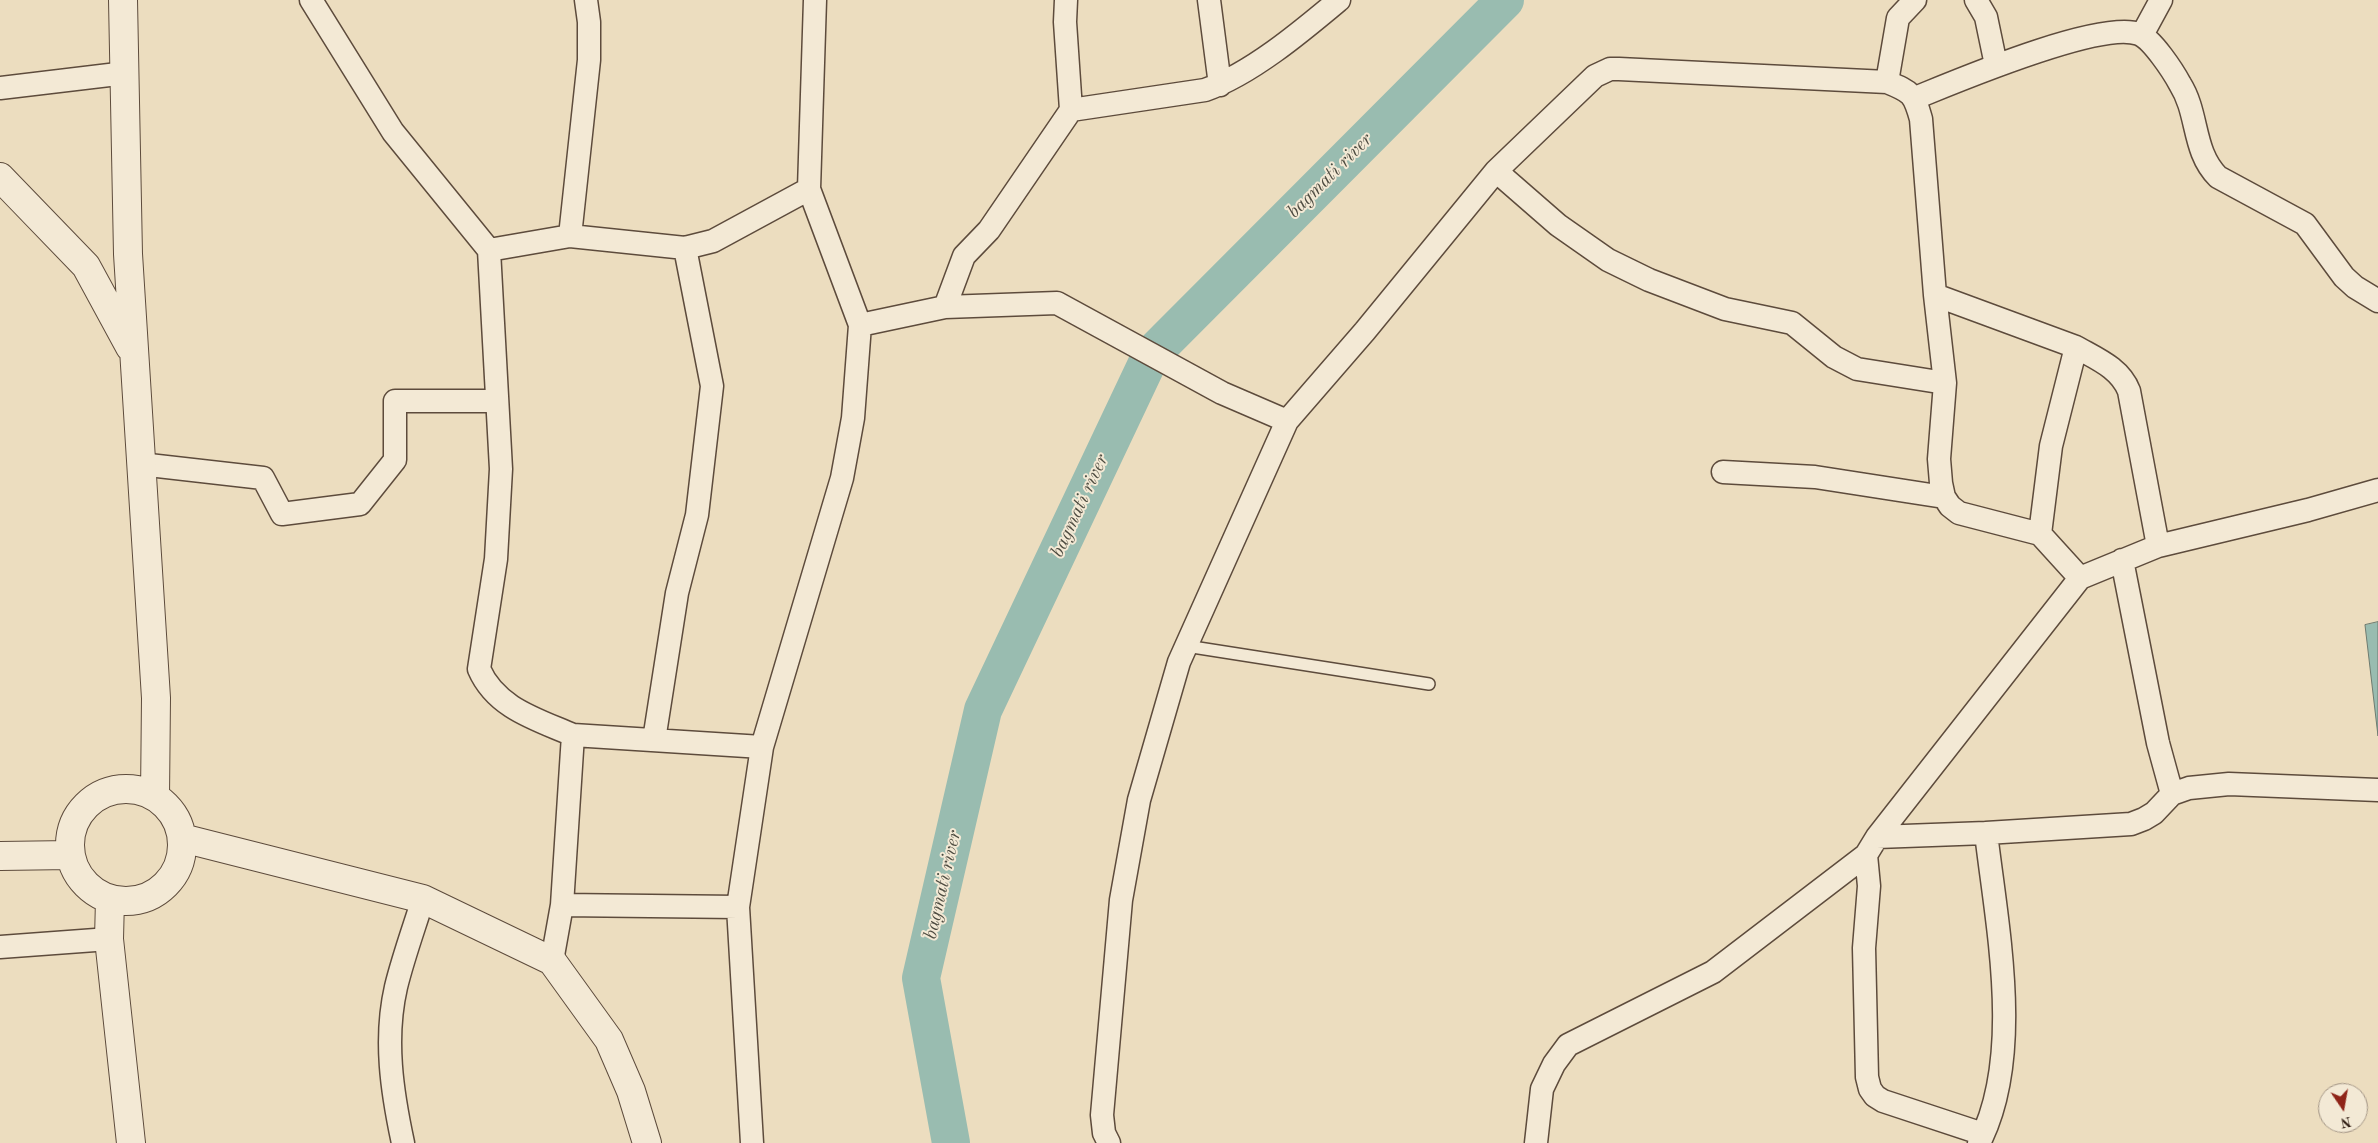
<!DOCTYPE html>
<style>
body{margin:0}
#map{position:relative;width:2378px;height:1143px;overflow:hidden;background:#ecddbf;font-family:"Old Standard TT",serif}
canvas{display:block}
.north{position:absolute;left:2318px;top:1083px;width:50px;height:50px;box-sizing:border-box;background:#f3e9d5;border:1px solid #a49686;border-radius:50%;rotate:168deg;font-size:14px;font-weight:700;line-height:20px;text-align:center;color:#2d1a10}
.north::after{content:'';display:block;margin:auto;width:18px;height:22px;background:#8f2418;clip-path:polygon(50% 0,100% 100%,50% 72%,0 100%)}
</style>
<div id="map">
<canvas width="2378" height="1143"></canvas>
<div class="north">N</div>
</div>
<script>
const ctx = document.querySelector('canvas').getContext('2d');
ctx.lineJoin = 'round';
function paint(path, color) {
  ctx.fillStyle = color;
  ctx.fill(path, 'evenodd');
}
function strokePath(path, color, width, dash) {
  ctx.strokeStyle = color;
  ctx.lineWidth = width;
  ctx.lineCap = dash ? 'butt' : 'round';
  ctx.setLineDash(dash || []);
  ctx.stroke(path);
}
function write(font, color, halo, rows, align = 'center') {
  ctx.font = font + ' "Old Standard TT",serif';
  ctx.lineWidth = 4;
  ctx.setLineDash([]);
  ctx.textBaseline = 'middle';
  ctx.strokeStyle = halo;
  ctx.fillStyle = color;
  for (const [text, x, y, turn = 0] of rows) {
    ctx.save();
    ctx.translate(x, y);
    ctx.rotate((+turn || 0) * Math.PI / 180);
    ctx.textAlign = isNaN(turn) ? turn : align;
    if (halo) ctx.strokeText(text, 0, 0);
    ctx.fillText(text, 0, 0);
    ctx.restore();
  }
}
const water = new Path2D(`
 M 2378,622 L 2378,736 L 2365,625 Z`);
const river = new Path2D(`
 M 951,1143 L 921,978 L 983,710 L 1151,355 L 1505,0`);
const service = new Path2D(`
 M 1186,646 L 1429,684`);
const minor = new Path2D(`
 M 311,0 L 393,132 L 489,250 L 501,469 L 496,559 L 479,669 C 496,708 536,719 573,735 L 562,905 L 552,961
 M 1209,0 L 1220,85
 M 1976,0 L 1986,17 L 1996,65
 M 2142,35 L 2161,0
 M 1887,82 L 1898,18 L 1915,0
 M 0,88 L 126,73
 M 1915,98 C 1957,81 2100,20 2139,34 C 2152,39 2173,71 2180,84 C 2199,114 2192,151 2218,177 L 2305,224 L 2344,277 L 2355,287 L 2378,301
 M 1071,110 L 1205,90 C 1251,74 1302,31 1339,0
 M 1496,171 L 1558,225 L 1608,260 L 1649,280 L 1725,309 L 1792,323 L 1834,357 L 1857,369 L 1945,383
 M 570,236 L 589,60 L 589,22 L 586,0
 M 489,250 L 570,236 L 685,248 L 713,241 L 809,189
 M 1935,295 L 2076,347 L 2051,446 L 2040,534
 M 945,307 L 964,256 L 989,230 L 1071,110 L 1065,22 L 1066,0
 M 860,325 L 945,307 L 1057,303 L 1222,393 L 1287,421 L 1179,662 L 1139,800 L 1121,900 L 1102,1115 L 1104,1133 L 1109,1143
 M 2076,347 C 2097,359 2120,368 2129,391 L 2158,546
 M 1287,421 L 1365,331 L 1496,171 L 1595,76 L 1610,69 L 1619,69 L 1887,82 C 1912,92 1914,94 1921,119 L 1935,295 L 1945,383 L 1939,459 L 1941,483 L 1944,497 L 1950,506 L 1959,513 L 2040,534 L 2080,578
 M 140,464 L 263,478 L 282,514 L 360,504 L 395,460 L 395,401 L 497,401
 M 1723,472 L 1815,477 L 1944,497
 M 2122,560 L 2158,743 L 2172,794
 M 573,735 L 762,747 L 842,478 L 853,418 L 860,325 L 809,189 L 815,0
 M 654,740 L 677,593 L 697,515 L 712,386 L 685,248
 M 1986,833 L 2131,824 L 2144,819 L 2154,813 L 2172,794 L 2189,788 L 2229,784 L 2378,790
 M 1877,837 L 1986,833 C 1997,927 2024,1056 1979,1143
 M 1866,855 L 1869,886 L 1864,948 L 1867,1077 L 1870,1089 L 1875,1096 L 1883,1101 L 1983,1134
 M 562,905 L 738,907
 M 0,947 L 109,939
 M 403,1143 C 392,1092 384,1039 396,987 C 403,958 414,928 423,899
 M 752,1143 L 738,907 L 762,747
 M 1536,1143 L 1542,1089 L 1554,1064 L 1568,1045 L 1713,972 L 1866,855 L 1877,837 L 2080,578 L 2158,546 L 2308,510 L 2378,490`);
const tertiary = new Path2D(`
 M 123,0 L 128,254 L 156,698 L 155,796
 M 0,177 L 86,266 L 130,347
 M70 845a56 56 0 1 1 112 0a56 56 0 1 1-112 0Z
 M 182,838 L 423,899 L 552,961 L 609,1040 L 631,1091 L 647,1143
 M 0,856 L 70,855
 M 110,899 L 109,939 L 131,1143`);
const waterNames = [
 ["bagmati river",1330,176,-45],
 ["bagmati river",1080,506,-65],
 ["bagmati river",943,885,-77]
];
paint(water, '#99bcb0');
strokePath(water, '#6e7b70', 1);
strokePath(river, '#99bcb0', 38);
strokePath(service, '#5d4b3c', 14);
strokePath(minor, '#5d4b3c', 25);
strokePath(tertiary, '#5d4b3c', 30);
strokePath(service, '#f3e9d5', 11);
strokePath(minor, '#f3e9d5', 22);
strokePath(tertiary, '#f3e9d5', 28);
write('italic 19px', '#4d4b40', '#f3e9d5', waterNames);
</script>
